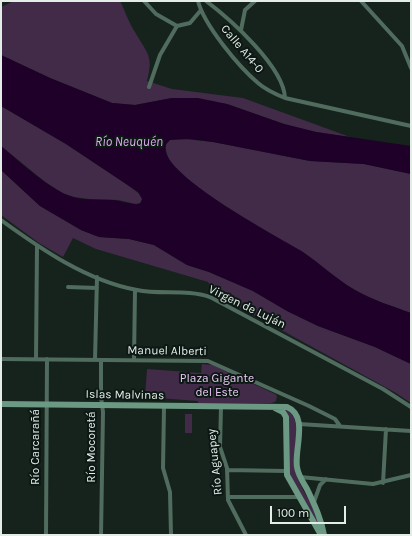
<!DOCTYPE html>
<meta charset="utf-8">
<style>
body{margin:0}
#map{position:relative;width:412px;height:536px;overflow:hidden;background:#16221c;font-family:Karla,sans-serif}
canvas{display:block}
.frame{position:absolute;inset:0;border:2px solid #e4ece8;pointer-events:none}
.scale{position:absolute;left:270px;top:506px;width:76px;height:18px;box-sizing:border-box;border:2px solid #e4ece8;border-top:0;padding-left:5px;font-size:12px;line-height:14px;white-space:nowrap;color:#e4ece8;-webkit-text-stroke:3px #0c1813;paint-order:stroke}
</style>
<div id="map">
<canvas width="412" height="536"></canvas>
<div class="frame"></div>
<div class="scale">100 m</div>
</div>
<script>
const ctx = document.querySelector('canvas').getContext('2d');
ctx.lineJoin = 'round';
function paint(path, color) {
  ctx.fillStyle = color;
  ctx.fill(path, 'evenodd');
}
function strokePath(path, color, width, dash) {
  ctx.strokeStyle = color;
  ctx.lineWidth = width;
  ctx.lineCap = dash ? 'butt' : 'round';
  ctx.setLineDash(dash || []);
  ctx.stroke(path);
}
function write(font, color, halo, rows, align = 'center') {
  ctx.font = font + ' Karla,sans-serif';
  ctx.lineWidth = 4;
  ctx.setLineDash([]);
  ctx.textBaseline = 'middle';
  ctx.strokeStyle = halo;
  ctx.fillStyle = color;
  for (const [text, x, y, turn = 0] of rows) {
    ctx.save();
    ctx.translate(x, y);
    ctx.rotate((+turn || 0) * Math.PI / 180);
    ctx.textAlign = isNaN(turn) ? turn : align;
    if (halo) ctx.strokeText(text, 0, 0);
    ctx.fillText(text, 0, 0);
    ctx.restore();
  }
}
const green = new Path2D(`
 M 14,1 L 120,1 C 125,11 129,23 135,32 C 147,53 154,56 147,81 L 172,89 L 243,98 L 350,137 L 316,132 L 284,124 L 227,104 L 172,98 L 135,105 L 112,103 L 50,78 L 1,55 L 1,7 Z
 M 1,106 L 66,144 L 128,185 L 142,196 L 142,202 L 136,204 L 118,200 L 89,199 L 74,197 L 62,193 L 44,181 L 1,146 Z
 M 175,138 L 213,142 L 310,161 L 364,164 L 411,174 L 411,313 C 392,306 372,300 355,290 C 327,275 303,254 276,237 C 246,218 194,192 172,164 C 168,158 165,151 166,144 L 170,140 Z
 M 1,170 L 40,206 L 81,230 L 99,237 L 129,239 L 154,245 L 187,265 L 209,272 L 253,291 L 287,311 L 318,326 L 375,347 L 411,364 L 411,403 L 396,393 L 214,293 L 208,282 L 96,249 L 73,238 L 63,257 L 39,243 L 1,215 Z
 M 202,364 L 213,365 L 275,394 L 277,396 L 276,401 L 272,403 L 198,403 L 198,401 L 145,397 L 147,369 L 201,373 Z
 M 285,409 C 305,418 292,449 295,467 C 296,483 309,497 315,512 C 318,519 320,526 322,533 L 289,476 L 287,413 Z
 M 185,414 L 192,414 L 192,433 L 185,433 Z`);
const water = new Path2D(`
 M 1,55 L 50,78 L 112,103 L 135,105 L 172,98 L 198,98 L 227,104 L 284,124 L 316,132 L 411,146 L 411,174 L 364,164 L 310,161 L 213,142 L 190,139 L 170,140 C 137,164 288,242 303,252 C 321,264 336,279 355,290 C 372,300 392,306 411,313 L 411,364 L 375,347 L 318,326 L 287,311 L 253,291 L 209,272 L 187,265 L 154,245 L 129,239 L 99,237 L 81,230 L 40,206 L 1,170 L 1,146 C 19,161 51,191 73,197 C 86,201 100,199 113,200 C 122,201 132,205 140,204 L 142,199 L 138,192 L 66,144 L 1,106 Z`);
const street = new Path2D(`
 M 144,1 L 156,14 L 177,26 L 190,23 L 201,10
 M 198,1 C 204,25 239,67 258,83 C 266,90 275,94 285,98 L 411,126
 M 206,1 C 230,19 284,67 285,98
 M 361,1 L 402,46 L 411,68
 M 241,30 L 245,10 L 255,1
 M 149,87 L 160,55 L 177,26
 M 1,220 C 41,249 87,281 137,290 C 160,295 187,289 210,297 L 383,389 L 411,407
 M 68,287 L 97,288
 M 1,359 L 208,361 L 309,406 L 335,419 L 340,426
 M 36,359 L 37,246
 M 95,360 L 97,277
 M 101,360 L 101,397 L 103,412 L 101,535
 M 134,360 L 135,290
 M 164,407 L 163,468 L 170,492 L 171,535
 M 221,407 L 220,447 L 227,468 L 228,500 L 246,535
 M 299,424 L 411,431
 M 227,470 L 286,471
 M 300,477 L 373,484 L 411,475
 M 383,483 L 386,429
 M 228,497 L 298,497
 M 314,502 L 320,485 L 326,479
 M 46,535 L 47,359`);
const secondary = new Path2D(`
 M 1,404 L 287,407 C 309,416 294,449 297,467 C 298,475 303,482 307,489 C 314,504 321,518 324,535
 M 275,408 L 283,412 L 286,417 L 287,475 L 321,535`);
const streetNames = [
 ["Calle A14-0",242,49,50],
 ["Virgen de Luján",247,307,26],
 ["Manuel Alberti",167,351,1],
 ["Islas Malvinas",125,395,1],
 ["Río Carcarañá",36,447,-90],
 ["Río Mocoretá",92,447,-90],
 ["Río Aguapey",215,462,-96]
];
const parkNames = [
 ["Plaza Gigante",217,379],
 ["del Este",217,393]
];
const waterNames = [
 ["Río Neuquén",129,142]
];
paint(green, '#412b48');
paint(water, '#1f0028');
strokePath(street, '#506c5e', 4);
strokePath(secondary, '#6b9983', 6);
write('12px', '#e4ece8', '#0c1813', streetNames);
write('12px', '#eccaf7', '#0c1813', parkNames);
write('italic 13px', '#e1a9f3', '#0c1813', waterNames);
</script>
